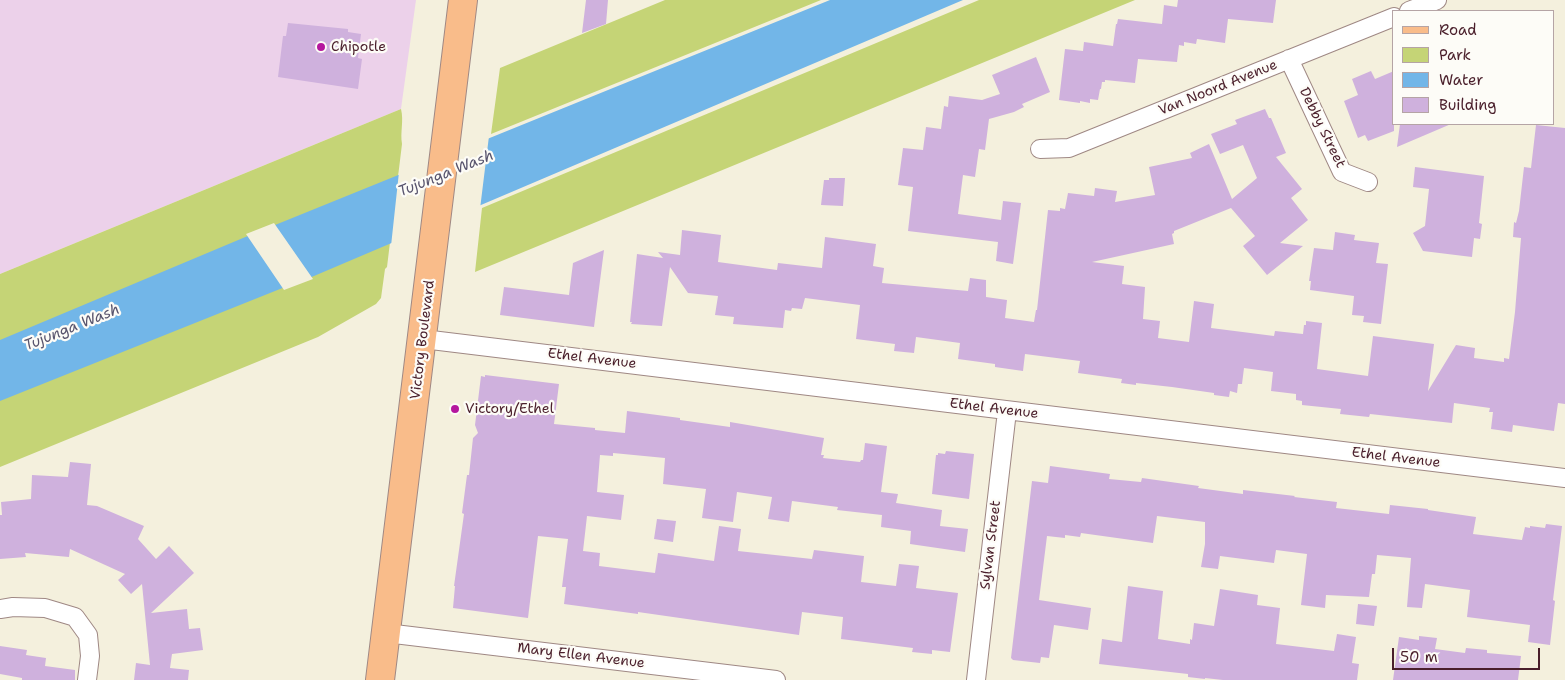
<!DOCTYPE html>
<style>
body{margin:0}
#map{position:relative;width:1565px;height:680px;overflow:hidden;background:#f4f0dd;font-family:"Shantell Sans",sans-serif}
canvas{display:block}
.legend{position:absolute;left:1392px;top:10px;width:162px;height:115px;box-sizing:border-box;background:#fdfcf7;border:1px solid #b5a4a5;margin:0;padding:6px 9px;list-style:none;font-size:15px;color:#4a1f2b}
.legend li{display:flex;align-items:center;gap:10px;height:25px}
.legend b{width:25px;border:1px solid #b5a4a5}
.scale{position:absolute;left:1392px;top:648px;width:148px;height:22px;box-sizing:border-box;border:2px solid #4a1f2b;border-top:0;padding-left:6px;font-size:15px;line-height:18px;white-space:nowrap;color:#4a1f2b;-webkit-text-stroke:4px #fdfcf7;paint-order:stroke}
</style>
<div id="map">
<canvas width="1565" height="680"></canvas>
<ul class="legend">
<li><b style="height:6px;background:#f9bc8a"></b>Road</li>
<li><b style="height:14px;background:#c5d476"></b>Park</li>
<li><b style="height:14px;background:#72b6e8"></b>Water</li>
<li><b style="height:14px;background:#cfb1dd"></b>Building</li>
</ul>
<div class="scale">50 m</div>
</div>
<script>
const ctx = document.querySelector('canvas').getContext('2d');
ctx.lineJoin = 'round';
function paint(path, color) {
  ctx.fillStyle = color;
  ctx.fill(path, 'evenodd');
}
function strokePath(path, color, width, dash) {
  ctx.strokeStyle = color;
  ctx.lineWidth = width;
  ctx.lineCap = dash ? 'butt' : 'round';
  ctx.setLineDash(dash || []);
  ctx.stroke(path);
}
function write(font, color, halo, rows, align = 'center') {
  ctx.font = font + ' "Shantell Sans",sans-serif';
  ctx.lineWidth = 4.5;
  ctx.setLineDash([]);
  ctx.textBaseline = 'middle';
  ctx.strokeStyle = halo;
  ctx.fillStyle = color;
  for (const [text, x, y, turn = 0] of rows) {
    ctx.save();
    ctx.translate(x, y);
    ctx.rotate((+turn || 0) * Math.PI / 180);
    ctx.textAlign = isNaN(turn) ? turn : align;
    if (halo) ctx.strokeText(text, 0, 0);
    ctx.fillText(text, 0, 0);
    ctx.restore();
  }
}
const built = new Path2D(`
 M 0,0 L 416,0 L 401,109 L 0,274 Z`);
const green = new Path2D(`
 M 665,0 L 821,0 L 491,134 L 500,68 Z
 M 979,0 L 1135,0 L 475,272 L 482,208 Z
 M 401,109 C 404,121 400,132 402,144 L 387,267 L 385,269 L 381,298 L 376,304 L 318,337 L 0,467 L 0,274 Z`);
const water = new Path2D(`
 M 830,0 L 963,0 L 314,276 L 280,289 L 0,401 L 0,340 L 243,238 Z`);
const pier = new Path2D(`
 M 489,136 L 480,209 L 391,246 L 399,172 Z
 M 274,223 L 313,279 L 284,290 L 246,234 Z`);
const building = new Path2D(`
 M 586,0 L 608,0 L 606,24 L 582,33 Z
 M 1178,0 L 1276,0 L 1273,23 L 1228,19 L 1225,43 L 1197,39 L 1196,44 L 1184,42 L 1184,46 L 1179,45 L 1177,62 L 1138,59 L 1135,83 L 1105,80 L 1105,82 L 1102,82 L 1101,89 L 1100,89 L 1098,100 L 1090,99 L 1090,103 L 1080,101 L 1080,103 L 1059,100 L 1065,49 L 1083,51 L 1084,42 L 1113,46 L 1116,24 L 1117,24 L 1118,19 L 1162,24 L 1164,5 L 1177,7 Z
 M 288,23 L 348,29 L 348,32 L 361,34 L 358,58 L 362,59 L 358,89 L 278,77 L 283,36 L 286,36 Z
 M 1036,57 L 1050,92 L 1022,104 L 1024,107 L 1014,112 L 989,119 L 985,150 L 979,149 L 975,177 L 963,175 L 958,214 L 1001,220 L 1003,201 L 1021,203 L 1013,264 L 996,261 L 998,242 L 908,231 L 913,187 L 898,185 L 903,148 L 923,150 L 926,127 L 941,129 L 944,106 L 948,107 L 949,96 L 982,100 L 1000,94 L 992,75 Z
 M 1371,71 L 1375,79 L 1394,71 L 1394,131 L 1368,141 L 1365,135 L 1358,138 L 1344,101 L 1358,95 L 1352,79 Z
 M 1265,109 L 1269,118 L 1271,118 L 1286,153 L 1276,157 L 1302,189 L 1291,198 L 1308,220 L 1280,243 L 1303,246 L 1267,275 L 1243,246 L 1255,236 L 1231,208 L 1174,231 L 1174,233 L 1172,234 L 1174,244 L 1092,262 L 1124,266 L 1122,284 L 1145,287 L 1143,319 L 1160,321 L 1158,338 L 1189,342 L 1194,301 L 1214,304 L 1211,328 L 1274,336 L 1275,331 L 1303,334 L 1304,325 L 1306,325 L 1306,321 L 1322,323 L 1317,369 L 1368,376 L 1373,336 L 1434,344 L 1428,391 L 1456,345 L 1475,348 L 1474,358 L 1504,362 L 1504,358 L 1509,359 L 1515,312 L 1521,238 L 1513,237 L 1514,222 L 1516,223 L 1519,211 L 1524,167 L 1531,168 L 1536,125 L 1565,128 L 1565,404 L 1558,403 L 1554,431 L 1513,425 L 1512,432 L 1491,429 L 1493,412 L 1489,412 L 1490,408 L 1454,403 L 1452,423 L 1370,414 L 1369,417 L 1340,414 L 1341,409 L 1302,405 L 1302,401 L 1296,400 L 1296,394 L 1271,391 L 1273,372 L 1244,368 L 1242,384 L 1238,384 L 1237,393 L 1230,391 L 1229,397 L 1214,395 L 1214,393 L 1172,387 L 1136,383 L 1136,385 L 1121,383 L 1122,379 L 1078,373 L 1080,361 L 1025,354 L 1023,371 L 995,367 L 995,364 L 958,359 L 960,343 L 916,337 L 914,353 L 894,351 L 895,344 L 856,339 L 860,305 L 805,298 L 802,309 L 792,308 L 791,311 L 785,310 L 783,328 L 733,324 L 734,317 L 715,315 L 718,296 L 688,293 L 670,267 L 662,326 L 631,324 L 632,322 L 630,322 L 637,254 L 663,258 L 658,252 L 680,255 L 682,230 L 721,235 L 718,262 L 777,270 L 778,263 L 822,268 L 825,237 L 876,244 L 873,266 L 884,268 L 882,283 L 968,291 L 970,278 L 986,280 L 986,297 L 1007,300 L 1005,318 L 1034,322 L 1036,310 L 1037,310 L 1048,210 L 1060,211 L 1060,208 L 1065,209 L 1068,193 L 1094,196 L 1095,188 L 1117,191 L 1115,202 L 1155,195 L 1149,167 L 1192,158 L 1190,153 L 1209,144 L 1232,199 L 1257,178 L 1243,145 L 1220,154 L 1211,134 L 1237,124 L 1235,120 Z
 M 1400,124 L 1451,124 L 1397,147 Z
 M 1415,167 L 1484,176 L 1479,223 L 1482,224 L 1480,239 L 1474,238 L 1472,257 L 1423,251 L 1413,233 L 1425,226 L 1429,189 L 1413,187 Z
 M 829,178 L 845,178 L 843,206 L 821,205 L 824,180 L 829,180 Z
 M 1335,232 L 1355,235 L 1354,240 L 1379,243 L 1376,263 L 1388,264 L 1381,324 L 1363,322 L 1364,316 L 1352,315 L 1354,296 L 1310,290 L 1311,281 L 1309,281 L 1314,248 L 1333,250 Z
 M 604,250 L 594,327 L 500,315 L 504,287 L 569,295 L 573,263 Z
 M 485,375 L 559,384 L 554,424 L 595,428 L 595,430 L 625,433 L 627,411 L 680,418 L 680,420 L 730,427 L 730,422 L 824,438 L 821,455 L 824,455 L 823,458 L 860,462 L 861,460 L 863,460 L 865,443 L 887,446 L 881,492 L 898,494 L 896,503 L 942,510 L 940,526 L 968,529 L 965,552 L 910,544 L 911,531 L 881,527 L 882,515 L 837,510 L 838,507 L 792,501 L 789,522 L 768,519 L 772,497 L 737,492 L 733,522 L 702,518 L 706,489 L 663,484 L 665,458 L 613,453 L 613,456 L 600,455 L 597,492 L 624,495 L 621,520 L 587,516 L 583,551 L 600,553 L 599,566 L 655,573 L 658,553 L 714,561 L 719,526 L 741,529 L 738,551 L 812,559 L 814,550 L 864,556 L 861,582 L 896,586 L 899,564 L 919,566 L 916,588 L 958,593 L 950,652 L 932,650 L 932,654 L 912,652 L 913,648 L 841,639 L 843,617 L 802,612 L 799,635 L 638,612 L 638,614 L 564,604 L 566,587 L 562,587 L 568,539 L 538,536 L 528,618 L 453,608 L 455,586 L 454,586 L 464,514 L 462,513 L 467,475 L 469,475 L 473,438 L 478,433 L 475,425 L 481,376 L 485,377 Z
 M 946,451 L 974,454 L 969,499 L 932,494 L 936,455 L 938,455 L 938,453 L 945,454 Z
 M 70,462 L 91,464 L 87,505 L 97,506 L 144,526 L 138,539 L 156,559 L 169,546 L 194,573 L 151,613 L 187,609 L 189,629 L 200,628 L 203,650 L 172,654 L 170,668 L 189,670 L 188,680 L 134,680 L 136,663 L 150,665 L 142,584 L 131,594 L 118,580 L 125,574 L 70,549 L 69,557 L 25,553 L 26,557 L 0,559 L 0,515 L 2,515 L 1,502 L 31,499 L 32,475 L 68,477 Z
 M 1050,466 L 1110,474 L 1109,479 L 1141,482 L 1142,478 L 1199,486 L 1198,488 L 1243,494 L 1243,490 L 1295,496 L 1294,497 L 1337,502 L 1336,508 L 1389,514 L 1390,505 L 1428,509 L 1428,510 L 1476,517 L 1473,534 L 1522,540 L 1525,527 L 1530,528 L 1530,526 L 1545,528 L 1546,524 L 1562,526 L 1553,600 L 1555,601 L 1550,645 L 1528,642 L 1530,625 L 1467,617 L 1470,590 L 1425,584 L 1422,608 L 1407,607 L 1411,558 L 1377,555 L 1375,574 L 1372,574 L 1369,597 L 1326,595 L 1325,608 L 1301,605 L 1307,554 L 1276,550 L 1274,563 L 1220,556 L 1218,569 L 1201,567 L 1205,544 L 1205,522 L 1157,516 L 1153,543 L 1081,533 L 1080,537 L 1065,535 L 1065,538 L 1047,536 L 1039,600 L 1091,608 L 1088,630 L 1054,625 L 1049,658 L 1041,657 L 1040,663 L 1013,660 L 1011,658 L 1032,481 L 1048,483 Z
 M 657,519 L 676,521 L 673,542 L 654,539 Z
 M 1128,586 L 1163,591 L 1158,639 L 1190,644 L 1190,639 L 1192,640 L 1194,623 L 1214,626 L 1220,589 L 1258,595 L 1257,605 L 1280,608 L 1276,644 L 1334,651 L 1337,634 L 1356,637 L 1352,663 L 1359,664 L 1357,680 L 1223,680 L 1205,678 L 1205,679 L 1188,677 L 1188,674 L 1099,664 L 1102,639 L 1122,642 Z
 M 1358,604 L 1377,606 L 1374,626 L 1356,624 Z
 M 1419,636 L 1437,638 L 1435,649 L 1465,653 L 1466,648 L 1487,650 L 1487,653 L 1521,656 L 1518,680 L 1393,680 L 1399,637 L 1419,640 Z
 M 0,646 L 27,650 L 26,655 L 46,658 L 45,666 L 75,670 L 75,680 L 22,680 L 22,678 L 0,674 Z`);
const street = new Path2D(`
 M 1409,11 L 1437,0
 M 1289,59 L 1342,172 L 1368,182
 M 1040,149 L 1069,148 L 1394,17
 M 423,339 L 1565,478
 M 0,609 L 13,607 L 45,608 L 75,617 L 88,635 L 90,656 L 87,680
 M 386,633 L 776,680
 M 976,680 L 1007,411`);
const primary = new Path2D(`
 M 380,680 L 463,0`);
const markers = [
 [321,47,5,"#b5179e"],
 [455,409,5,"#b5179e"]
];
const poiNames = [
 ["Chipotle",331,47],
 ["Victory/Ethel",465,409]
];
const streetNames = [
 ["Van Noord Avenue",1218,88,-22],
 ["Debby Street",1322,128,64],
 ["Victory Boulevard",423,340,-83],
 ["Ethel Avenue",592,359,7],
 ["Ethel Avenue",994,409,7],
 ["Ethel Avenue",1396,458,7],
 ["Sylvan Street",991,545,-83],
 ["Mary Ellen Avenue",581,656,7]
];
const waterNames = [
 ["Tujunga Wash",446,174,-22],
 ["Tujunga Wash",72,328,-22]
];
paint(built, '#ecd1ea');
paint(green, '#c5d476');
paint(water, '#72b6e8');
paint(pier, '#f4f0dd');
paint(building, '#cfb1dd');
strokePath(street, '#9f8884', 20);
strokePath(primary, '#9f8884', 30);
strokePath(street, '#fff', 18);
strokePath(primary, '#f9bc8a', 28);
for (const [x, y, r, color] of markers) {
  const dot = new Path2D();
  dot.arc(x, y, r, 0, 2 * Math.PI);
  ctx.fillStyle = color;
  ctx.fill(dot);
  strokePath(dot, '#fdfcf7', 2);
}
write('14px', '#4a1f2b', '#fdfcf7', poiNames, 'left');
write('14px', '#4a1f2b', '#fdfcf7', streetNames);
write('italic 15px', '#58546d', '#fdfcf7', waterNames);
</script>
